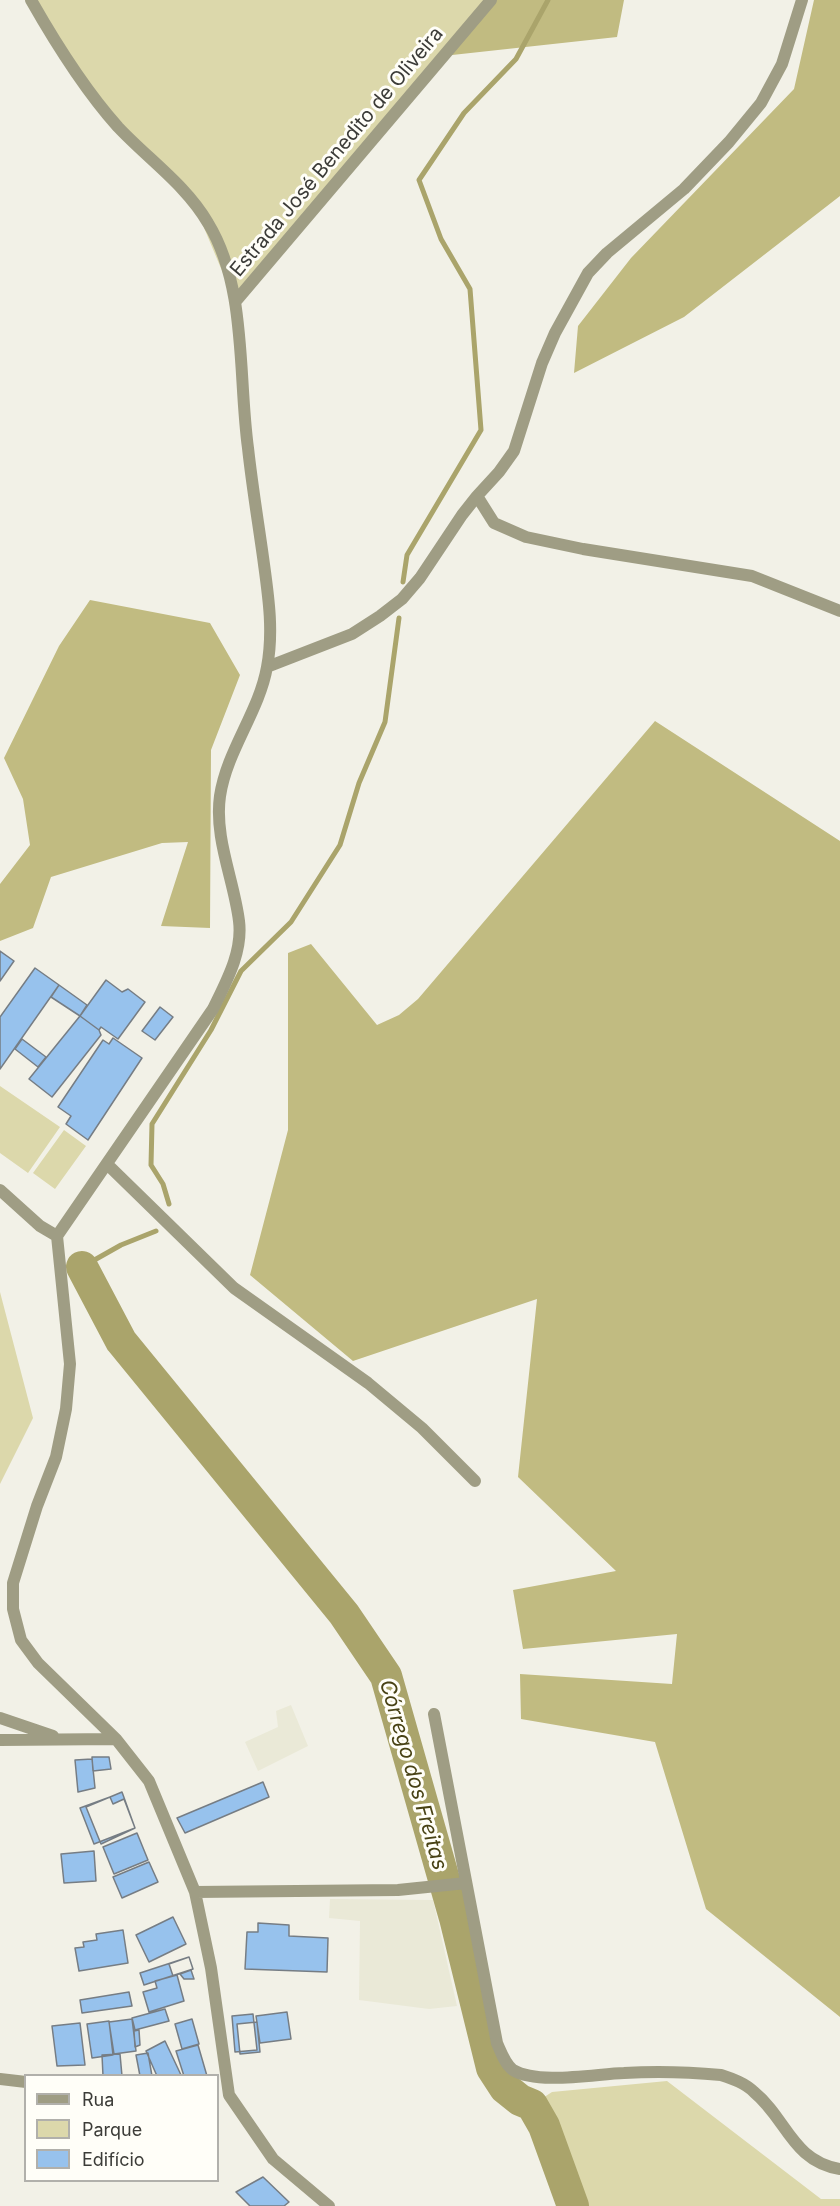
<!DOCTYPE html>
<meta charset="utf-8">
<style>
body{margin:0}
#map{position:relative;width:840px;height:2206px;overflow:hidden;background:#f2f1e7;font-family:Inter,sans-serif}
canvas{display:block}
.legend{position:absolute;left:24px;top:2074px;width:195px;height:108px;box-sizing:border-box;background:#fffef8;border:2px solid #b1b0ab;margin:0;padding:8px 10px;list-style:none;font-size:18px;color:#3c3c38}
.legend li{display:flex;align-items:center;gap:12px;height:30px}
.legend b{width:30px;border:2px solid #b1b0ab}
</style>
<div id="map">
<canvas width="840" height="2206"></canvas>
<ul class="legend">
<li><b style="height:8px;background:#9f9d84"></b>Rua</li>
<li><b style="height:16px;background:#dcd8ab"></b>Parque</li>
<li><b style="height:16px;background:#97c2ed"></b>Edifício</li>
</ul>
</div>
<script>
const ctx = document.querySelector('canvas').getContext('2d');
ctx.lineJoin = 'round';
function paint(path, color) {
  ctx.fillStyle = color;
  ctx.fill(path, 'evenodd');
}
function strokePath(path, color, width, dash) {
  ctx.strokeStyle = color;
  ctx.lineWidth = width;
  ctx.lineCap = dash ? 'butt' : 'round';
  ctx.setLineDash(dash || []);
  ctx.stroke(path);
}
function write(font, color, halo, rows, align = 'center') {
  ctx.font = font + ' Inter,sans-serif';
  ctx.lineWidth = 6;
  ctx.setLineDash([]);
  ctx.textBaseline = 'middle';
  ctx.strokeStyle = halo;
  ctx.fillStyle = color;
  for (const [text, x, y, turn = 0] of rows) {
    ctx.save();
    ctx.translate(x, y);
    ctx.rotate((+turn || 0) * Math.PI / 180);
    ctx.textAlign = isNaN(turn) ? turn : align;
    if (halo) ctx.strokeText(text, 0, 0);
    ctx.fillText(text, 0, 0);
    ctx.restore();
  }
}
const built = new Path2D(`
 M 291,1705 L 308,1746 L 258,1771 L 245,1742 L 278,1727 L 276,1711 Z
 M 330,1899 L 433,1900 L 457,2006 L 429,2009 L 359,2000 L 360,1921 L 329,1918 Z`);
const green = new Path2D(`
 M 27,0 L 490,0 L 235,302 L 192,199 L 117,125 Z
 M 0,1086 L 60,1127 L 28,1173 L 0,1153 Z
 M 64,1130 L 86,1146 L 55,1189 L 33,1173 Z
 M 0,1292 L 33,1418 L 0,1484 Z
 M 667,2081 L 821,2199 L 840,2199 L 840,2206 L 573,2206 L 544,2126 L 532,2105 L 552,2092 Z`);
const forest = new Path2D(`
 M 488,0 L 624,0 L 617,37 L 443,56 Z
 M 814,0 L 840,0 L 840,196 L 684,317 L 574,373 L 578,326 L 631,258 L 794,89 Z
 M 90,600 L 210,623 L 240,675 L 211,750 L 210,928 L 161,926 L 188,842 L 162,843 L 51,877 L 33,928 L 0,941 L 0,884 L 30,845 L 23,799 L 4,758 L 59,646 Z
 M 655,721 L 840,841 L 840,2017 L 706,1909 L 655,1742 L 521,1719 L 520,1674 L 672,1684 L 677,1634 L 523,1649 L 513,1590 L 616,1571 L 518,1477 L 537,1299 L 353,1361 L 250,1275 L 288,1130 L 288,953 L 311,944 L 377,1025 L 399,1015 L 418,999 Z`);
const stream = new Path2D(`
 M 403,582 L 407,555 L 481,430 L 470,289 L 441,239 L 419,180 L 464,113 L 516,59 L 548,0
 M 169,1204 L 163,1184 L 151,1165 L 152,1124 L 211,1030 L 241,971 L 291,922 L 340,845 L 359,783 L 385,722 L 399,618
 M 82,1267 L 121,1245 L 156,1231`);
const river = new Path2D(`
 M 82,1267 L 121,1341 L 344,1614 L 386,1676 L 455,1918 L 492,2068 L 505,2088 L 520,2100 L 532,2105 L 544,2126 L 573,2206`);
const building = new Path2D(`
 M 0,951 L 14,961 L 0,981 Z
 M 35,968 L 59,985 L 0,1069 L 0,1017 Z
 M 106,980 L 122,992 L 128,989 L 145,1002 L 118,1039 L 101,1027 L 99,1030 L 80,1016 Z
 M 59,985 L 87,1005 L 80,1016 L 51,997 Z
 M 160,1007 L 173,1017 L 155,1040 L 142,1031 Z
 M 80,1016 L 99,1030 L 101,1035 L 52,1097 L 29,1079 Z
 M 113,1038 L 142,1058 L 88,1140 L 66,1124 L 71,1116 L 58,1107 L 103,1040 L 109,1044 Z
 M 22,1039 L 46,1057 L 38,1067 L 15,1049 Z
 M 92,1757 L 109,1757 L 111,1769 L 93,1771 Z
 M 92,1759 L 95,1788 L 78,1792 L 75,1760 Z
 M 263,1782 L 269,1797 L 185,1833 L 177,1818 Z
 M 122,1792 L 135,1828 L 101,1844 L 86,1807 Z
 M 110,1797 L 113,1804 L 124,1799 L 135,1828 L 94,1844 L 80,1808 Z
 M 137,1833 L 148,1860 L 114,1874 L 103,1847 Z
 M 94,1851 L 96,1881 L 64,1883 L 61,1854 Z
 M 149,1862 L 158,1882 L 122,1898 L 113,1877 Z
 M 173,1917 L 186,1944 L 149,1962 L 136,1935 Z
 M 258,1923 L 289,1925 L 289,1936 L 328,1938 L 327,1972 L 245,1969 L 247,1932 L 258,1932 Z
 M 123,1930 L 128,1963 L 79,1971 L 75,1948 L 84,1947 L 83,1942 L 97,1940 L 96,1934 Z
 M 189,1957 L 193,1969 L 173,1976 L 169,1964 Z
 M 189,1957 L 193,1969 L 144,1985 L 140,1973 Z
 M 191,1970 L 194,1979 L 184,1979 L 180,1974 Z
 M 177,1975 L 184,2001 L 149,2012 L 143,1992 L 157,1988 L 155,1981 Z
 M 129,1992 L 132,2006 L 82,2013 L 80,2000 Z
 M 165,2009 L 169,2021 L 135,2030 L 132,2018 Z
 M 287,2012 L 291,2039 L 260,2043 L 256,2016 Z
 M 253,2014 L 257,2050 L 235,2052 L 232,2016 Z
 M 132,2019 L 136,2051 L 114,2054 L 109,2022 Z
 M 192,2019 L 199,2044 L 182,2049 L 175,2024 Z
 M 109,2021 L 113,2055 L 92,2058 L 87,2024 Z
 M 257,2022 L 260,2052 L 240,2054 L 237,2024 Z
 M 80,2023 L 85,2065 L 57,2066 L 52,2026 Z
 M 139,2030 L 140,2045 L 135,2047 L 134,2031 Z
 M 165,2041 L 181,2075 L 179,2076 L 157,2076 L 146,2051 Z
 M 198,2045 L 207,2076 L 184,2076 L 176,2051 Z
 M 148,2053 L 152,2076 L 140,2076 L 136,2055 Z
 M 120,2054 L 122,2076 L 103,2076 L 102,2055 Z
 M 263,2177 L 289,2202 L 284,2206 L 250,2206 L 236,2192 Z`);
const street = new Path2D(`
 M 31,0 C 56,44 84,89 118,127 C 148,159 186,185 208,223 C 247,287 238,375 248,448 C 252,485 258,521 263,557 C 268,594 274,630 267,667 C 259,712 227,750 220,796 C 214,838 234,880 239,921 C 243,952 226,982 213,1009 L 57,1236 L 70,1364 L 66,1409 L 56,1457 L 37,1506 L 13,1583 L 13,1609 L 21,1640 L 38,1663 L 116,1739 L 149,1781 L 195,1892 L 211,1968 L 229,2095 L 273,2159 L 329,2206
 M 235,302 L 491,0
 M 477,496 L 494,523 L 526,537 L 583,549 L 752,576 L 840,611
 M 267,667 L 352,634 L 380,616 L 402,599 L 420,578 L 462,515 L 477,496 L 499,472 L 514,451 L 542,363 L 555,333 L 588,273 L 607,253 L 684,189 L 729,142 L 761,103 L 782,64 L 802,0
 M 108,1165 L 234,1288 L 368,1383 L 422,1428 L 475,1481
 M 0,1190 L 40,1226 L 57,1236
 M 434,1714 L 497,2043 C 501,2052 505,2064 513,2070 C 538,2085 595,2074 624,2073 C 656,2071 689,2072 721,2075 C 733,2079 745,2083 754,2092 C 787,2119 792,2161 840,2169
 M 0,1718 L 53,1736
 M 0,1740 L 116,1739
 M 195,1892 L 398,1890 L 466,1883
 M 0,2079 L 26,2082`);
const streetNames = [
 ["Estrada José Benedito de Oliveira",337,152,-50]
];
const waterNames = [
 ["Córrego dos Freitas",413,1775,74]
];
paint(built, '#eae9d7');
paint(green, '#dcd8ab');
paint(forest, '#c1bb81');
strokePath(stream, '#aaa46b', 5);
strokePath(river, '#aaa46b', 32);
paint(building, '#97c2ed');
strokePath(building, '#767d84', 1.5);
strokePath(street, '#9f9d84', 12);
write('20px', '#3c3c38', '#fffef8', streetNames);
write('italic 21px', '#484215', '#fffef8', waterNames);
</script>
